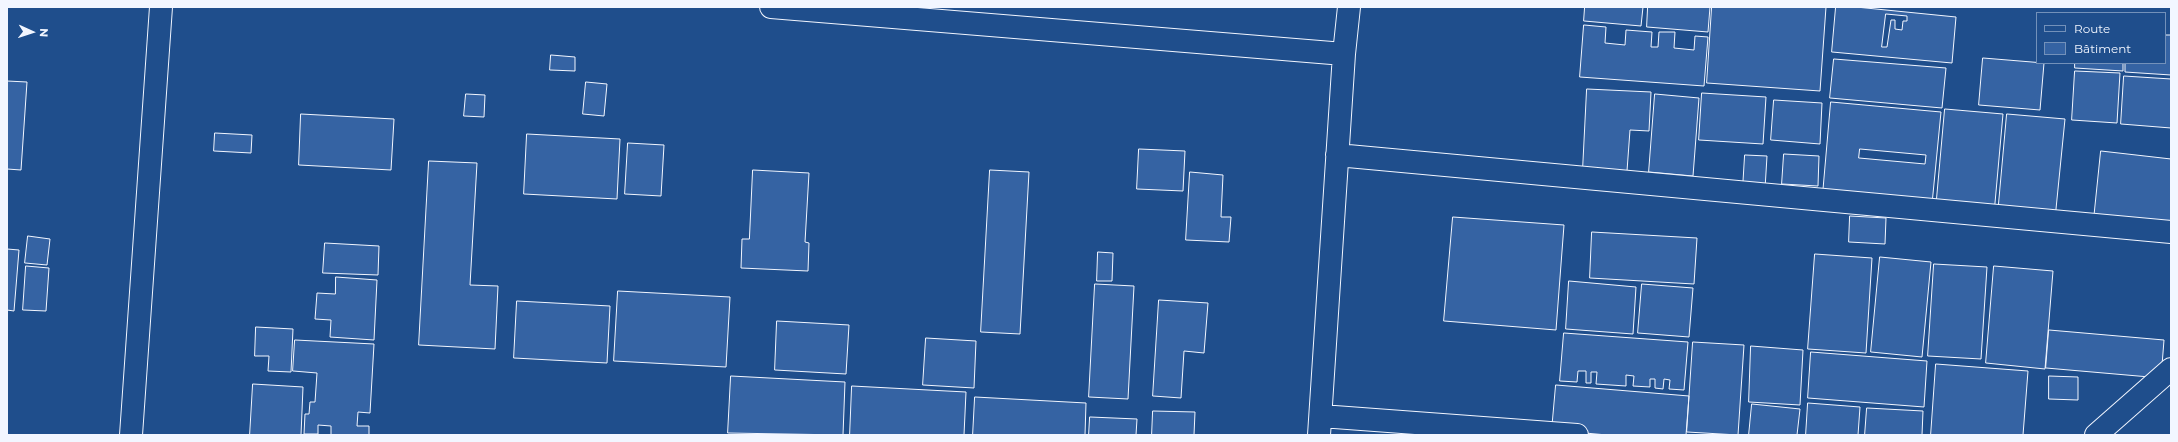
<!DOCTYPE html>
<meta charset="utf-8">
<style>
body{margin:0}
#map{position:relative;width:2178px;height:442px;overflow:hidden;background:#1f4e8c;font-family:Montserrat,sans-serif}
canvas{display:block}
.frame{position:absolute;inset:0;border:8px solid #f2f6ff;pointer-events:none}
.legend{position:absolute;left:2036px;top:12px;width:130px;height:52px;box-sizing:border-box;background:#1f4e8c;border:1px solid #7391ba;margin:0;padding:5px 7px;list-style:none;font-size:12px;color:#f2f6ff}
.legend li{display:flex;align-items:center;gap:8px;height:20px}
.legend b{width:20px;border:1px solid #7391ba}
.north{position:absolute;left:12px;top:12px;width:40px;height:40px;-webkit-text-stroke:3px #1f4e8c;paint-order:stroke;rotate:93deg;font-size:11px;font-weight:700;line-height:16px;text-align:center;color:#f2f6ff}
.north::after{content:'';display:block;margin:auto;width:14px;height:18px;background:#f2f6ff;clip-path:polygon(50% 0,100% 100%,50% 72%,0 100%)}
</style>
<div id="map">
<canvas width="2178" height="442"></canvas>
<div class="frame"></div>
<ul class="legend">
<li><b style="height:5px;background:#1f4e8c"></b>Route</li>
<li><b style="height:11px;background:#3563a3"></b>Bâtiment</li>
</ul>
<div class="north">N</div>
</div>
<script>
const ctx = document.querySelector('canvas').getContext('2d');
ctx.lineJoin = 'round';
function paint(path, color) {
  ctx.fillStyle = color;
  ctx.fill(path, 'evenodd');
}
function strokePath(path, color, width, dash) {
  ctx.strokeStyle = color;
  ctx.lineWidth = width;
  ctx.lineCap = dash ? 'butt' : 'round';
  ctx.setLineDash(dash || []);
  ctx.stroke(path);
}
const building = new Path2D(`
 M 1585,7 L 1643,7 L 1641,26 L 1584,21 Z
 M 1648,7 L 1710,7 L 1708,32 L 1647,27 Z
 M 1712,7 L 1826,7 L 1820,91 L 1707,83 Z
 M 1836,7 L 1856,7 L 1956,17 L 1952,63 L 1832,52 ZM 1886,14 L 1907,16 L 1907,21 L 1903,21 L 1902,30 L 1895,29 L 1895,20 L 1891,20 L 1887,47 L 1882,47 Z
 M 1584,25 L 1606,27 L 1605,43 L 1625,45 L 1626,30 L 1652,32 L 1651,47 L 1658,47 L 1659,32 L 1675,32 L 1674,48 L 1694,50 L 1695,36 L 1708,37 L 1704,86 L 1580,77 Z
 M 2165,35 L 2171,35 L 2171,75 L 2125,72 L 2125,63 L 2165,63 Z
 M 551,55 L 575,57 L 575,71 L 550,70 Z
 M 1983,58 L 2044,63 L 2040,110 L 1979,105 Z
 M 1834,59 L 1946,68 L 1942,108 L 1830,98 Z
 M 2075,63 L 2123,63 L 2123,71 L 2075,68 Z
 M 2075,71 L 2120,73 L 2117,123 L 2072,120 Z
 M 2124,76 L 2171,79 L 2171,128 L 2121,124 Z
 M 7,81 L 27,82 L 21,170 L 7,169 Z
 M 586,82 L 607,84 L 604,116 L 583,114 Z
 M 1587,89 L 1651,92 L 1649,131 L 1630,130 L 1627,171 L 1583,169 Z
 M 1702,93 L 1766,97 L 1763,144 L 1699,140 Z
 M 466,94 L 485,95 L 484,117 L 464,116 Z
 M 1655,94 L 1699,98 L 1693,176 L 1649,172 Z
 M 1774,100 L 1822,103 L 1820,144 L 1771,140 Z
 M 1831,102 L 1941,112 L 1932,204 L 1823,194 ZM 1860,149 L 1926,155 L 1925,164 L 1859,158 Z
 M 1945,109 L 2003,114 L 1994,214 L 1936,209 Z
 M 301,114 L 394,119 L 391,170 L 299,165 Z
 M 2007,114 L 2065,119 L 2055,219 L 1998,214 Z
 M 215,133 L 252,135 L 251,153 L 214,151 Z
 M 527,134 L 620,139 L 617,199 L 524,194 Z
 M 628,143 L 664,145 L 661,196 L 625,194 Z
 M 1139,149 L 1185,151 L 1183,191 L 1137,189 Z
 M 2101,151 L 2171,159 L 2171,228 L 2094,219 Z
 M 1784,154 L 1819,156 L 1818,186 L 1782,184 Z
 M 1745,155 L 1767,156 L 1765,189 L 1743,188 Z
 M 429,161 L 477,163 L 470,285 L 498,286 L 495,349 L 419,345 Z
 M 753,170 L 809,173 L 805,242 L 809,243 L 808,271 L 741,268 L 742,239 L 749,239 Z
 M 990,170 L 1029,172 L 1020,334 L 981,332 Z
 M 1190,172 L 1223,175 L 1221,217 L 1231,217 L 1229,242 L 1186,240 Z
 M 1850,216 L 1886,218 L 1885,244 L 1849,242 Z
 M 1453,217 L 1564,225 L 1556,330 L 1444,321 Z
 M 1592,232 L 1697,238 L 1694,284 L 1590,278 Z
 M 28,236 L 50,239 L 47,265 L 25,263 Z
 M 325,243 L 379,246 L 378,275 L 323,273 Z
 M 7,249 L 19,250 L 14,311 L 7,310 Z
 M 1098,252 L 1113,253 L 1112,281 L 1097,281 Z
 M 1815,254 L 1872,258 L 1866,353 L 1808,349 Z
 M 1880,257 L 1931,262 L 1922,357 L 1871,352 Z
 M 1934,264 L 1987,267 L 1981,359 L 1928,356 Z
 M 26,266 L 49,268 L 46,311 L 23,310 Z
 M 1994,266 L 2053,271 L 2045,369 L 1986,363 Z
 M 336,277 L 377,280 L 374,340 L 330,337 L 331,320 L 315,319 L 317,293 L 335,294 Z
 M 1569,281 L 1636,287 L 1633,334 L 1566,329 Z
 M 1095,284 L 1134,286 L 1128,399 L 1089,397 Z
 M 1642,284 L 1693,288 L 1689,337 L 1638,333 Z
 M 618,291 L 730,297 L 726,367 L 614,361 Z
 M 1159,300 L 1208,303 L 1204,353 L 1184,351 L 1181,398 L 1153,396 Z
 M 517,301 L 610,306 L 607,363 L 514,358 Z
 M 777,321 L 849,325 L 846,374 L 775,370 Z
 M 256,327 L 293,329 L 291,372 L 268,371 L 269,356 L 255,356 Z
 M 2049,330 L 2164,340 L 2161,378 L 2046,368 Z
 M 1564,333 L 1688,342 L 1684,390 L 1669,389 L 1670,380 L 1664,379 L 1663,389 L 1655,388 L 1655,379 L 1650,379 L 1650,387 L 1633,386 L 1634,376 L 1626,375 L 1626,386 L 1596,384 L 1597,372 L 1591,372 L 1591,383 L 1586,383 L 1586,371 L 1578,371 L 1577,382 L 1560,381 Z
 M 926,338 L 976,341 L 974,388 L 923,385 Z
 M 295,340 L 374,344 L 370,413 L 358,412 L 357,426 L 369,426 L 369,435 L 331,435 L 331,426 L 318,425 L 318,434 L 304,434 L 305,414 L 309,414 L 310,402 L 315,402 L 317,373 L 293,371 Z
 M 1693,342 L 1744,345 L 1738,435 L 1687,432 Z
 M 1751,346 L 1803,350 L 1800,405 L 1749,402 Z
 M 1811,352 L 1927,361 L 1924,407 L 1808,398 Z
 M 1936,364 L 2028,371 L 2023,435 L 1931,435 Z
 M 731,376 L 845,382 L 843,435 L 728,433 Z
 M 2049,376 L 2078,377 L 2078,400 L 2049,399 Z
 M 253,384 L 303,387 L 301,435 L 250,435 Z
 M 1556,385 L 1689,396 L 1686,435 L 1607,435 L 1552,430 Z
 M 852,386 L 966,392 L 964,435 L 850,435 Z
 M 975,397 L 1086,403 L 1085,435 L 973,435 Z
 M 1808,403 L 1860,407 L 1858,435 L 1806,435 Z
 M 1752,404 L 1800,409 L 1797,435 L 1749,435 Z
 M 1867,408 L 1923,411 L 1922,435 L 1865,435 Z
 M 1153,411 L 1195,412 L 1194,435 L 1152,435 Z
 M 1090,417 L 1137,419 L 1136,435 L 1089,435 Z`);
const minor = new Path2D(`
 M 771,7 L 1344,54
 M 1337,155 L 2171,232
 M 1321,416 L 1577,435
 M 131,435 L 161,7
 M 1319,435 L 1344,54 L 1349,7
 M 2096,435 L 2171,369`);
paint(building, '#3563a3');
strokePath(building, '#f2f6ff', 1);
strokePath(minor, '#f2f6ff', 24);
strokePath(minor, '#1f4e8c', 22);
</script>
